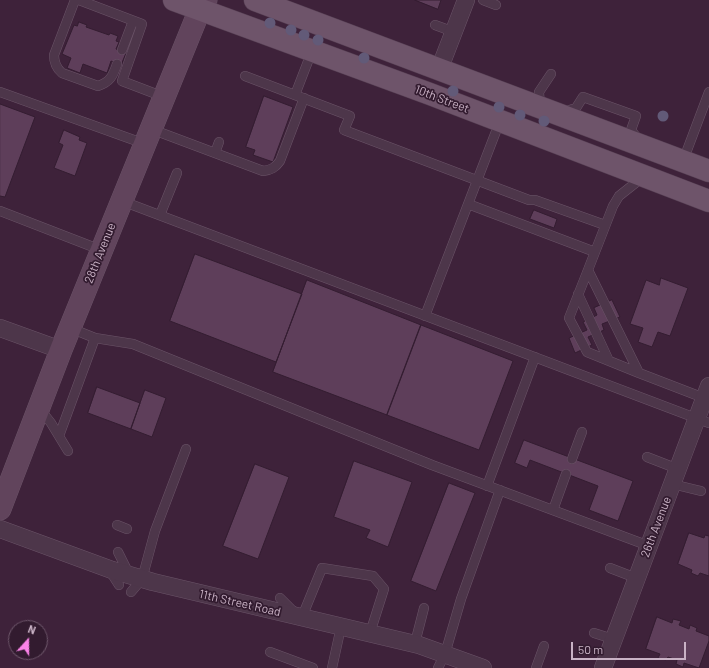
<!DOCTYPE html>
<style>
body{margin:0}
#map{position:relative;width:709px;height:668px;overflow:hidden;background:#3e223a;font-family:Barlow,sans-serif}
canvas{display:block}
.north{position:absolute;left:8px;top:620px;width:40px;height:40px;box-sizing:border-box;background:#321b2f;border:1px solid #6e576b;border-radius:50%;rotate:21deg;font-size:11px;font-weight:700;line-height:16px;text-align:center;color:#c9b2c5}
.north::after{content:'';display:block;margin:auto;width:14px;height:18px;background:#fc83e9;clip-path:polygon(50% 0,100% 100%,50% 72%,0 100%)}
.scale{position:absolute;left:571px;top:642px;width:115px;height:18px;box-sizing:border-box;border:2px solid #c9b2c5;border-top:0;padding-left:5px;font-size:12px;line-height:14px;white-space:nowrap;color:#c9b2c5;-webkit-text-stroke:3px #321b2f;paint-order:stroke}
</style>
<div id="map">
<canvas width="709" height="668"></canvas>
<div class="north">N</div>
<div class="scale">50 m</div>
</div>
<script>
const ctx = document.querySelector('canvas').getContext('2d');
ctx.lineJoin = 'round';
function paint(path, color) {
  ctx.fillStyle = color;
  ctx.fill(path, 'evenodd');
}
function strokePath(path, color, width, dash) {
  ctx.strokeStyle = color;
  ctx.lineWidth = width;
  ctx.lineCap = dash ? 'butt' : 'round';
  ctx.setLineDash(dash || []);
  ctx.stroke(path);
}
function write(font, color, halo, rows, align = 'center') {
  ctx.font = font + ' Barlow,sans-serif';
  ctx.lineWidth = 3.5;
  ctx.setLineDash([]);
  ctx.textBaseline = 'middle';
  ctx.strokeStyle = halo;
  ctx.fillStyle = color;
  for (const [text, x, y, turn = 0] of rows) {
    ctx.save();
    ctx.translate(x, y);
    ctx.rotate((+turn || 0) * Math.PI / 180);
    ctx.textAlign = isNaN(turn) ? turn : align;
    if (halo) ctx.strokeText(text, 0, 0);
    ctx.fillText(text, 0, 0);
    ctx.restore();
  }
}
const building = new Path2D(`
 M 415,0 L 441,0 L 438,9 Z
 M 79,22 L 87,25 L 86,27 L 109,35 L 110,33 L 118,36 L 116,41 L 119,42 L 116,49 L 126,53 L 121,65 L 111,61 L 107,73 L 83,64 L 80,73 L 67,68 L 71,58 L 62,54 L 74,25 L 77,26 Z
 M 264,96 L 293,107 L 273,162 L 253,155 L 255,150 L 246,147 Z
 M 0,104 L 35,117 L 5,197 L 0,196 Z
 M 64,130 L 80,137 L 79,140 L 87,143 L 75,176 L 54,168 L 63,145 L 59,143 Z
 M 534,210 L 557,219 L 554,228 L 530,219 Z
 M 195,254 L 302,294 L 276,362 L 170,321 Z
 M 661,278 L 688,288 L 670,336 L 658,332 L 652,347 L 638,342 L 643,328 L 630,324 L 646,280 L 659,285 Z
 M 307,280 L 421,325 L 387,415 L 273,372 Z
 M 612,300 L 620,317 L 602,324 L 604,330 L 588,337 L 592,345 L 575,353 L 569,338 L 587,330 L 583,322 L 597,315 L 594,308 Z
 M 421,325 L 513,361 L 479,450 L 387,415 Z
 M 97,387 L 140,403 L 131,429 L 88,413 Z
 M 145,390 L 166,398 L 152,437 L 131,429 Z
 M 524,440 L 633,481 L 618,521 L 589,510 L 598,486 L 530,460 L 527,468 L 515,463 Z
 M 354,461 L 412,482 L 388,547 L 366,538 L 370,530 L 334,517 Z
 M 255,464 L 289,477 L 258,559 L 223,546 Z
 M 449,483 L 475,493 L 436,591 L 411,581 Z
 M 689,533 L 704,538 L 705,535 L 709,536 L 709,576 L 700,573 L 698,576 L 691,573 L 692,570 L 678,564 Z
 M 657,617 L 672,623 L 673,619 L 681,621 L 679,625 L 689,629 L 690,625 L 697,628 L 696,631 L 709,636 L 709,641 L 699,668 L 684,663 L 683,667 L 676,664 L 677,660 L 668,657 L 666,660 L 658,658 L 660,654 L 646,649 Z`);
const lane = new Path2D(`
 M 75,0 L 54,55 C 54,63 56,68 62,73 L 98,86 C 110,82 113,76 117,64
 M 79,0 L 142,24 L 122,81 L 164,97
 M 483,0 L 496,5
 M 435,25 L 454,32
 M 122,50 L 133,21
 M 245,76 L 350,116 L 344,130 L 529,200 L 535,200 L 605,225
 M 0,92 L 145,144
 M 295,95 L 312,51
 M 540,107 L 539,92 L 551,74
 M 563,112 L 576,108 L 583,97 L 636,116 L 631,130 L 638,139
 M 151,129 L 215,153 L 219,142
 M 215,153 L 263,171 C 271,170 275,168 280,161 L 304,98
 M 683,161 L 709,92
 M 643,177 L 619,196 L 613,206 L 588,270 L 639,373 L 704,398
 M 122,201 L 709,423
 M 468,204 L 595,252
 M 0,211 L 101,250
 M 160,215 L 177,173
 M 588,270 L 569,318 L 587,352 L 639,373
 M 578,294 L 609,361
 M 425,316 L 500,121
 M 70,328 L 95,338 L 133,344 L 432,465 L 649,546
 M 40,409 L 51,423 L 68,451
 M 59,436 L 95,338
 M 647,457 L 678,469
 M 572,459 L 582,432
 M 672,484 L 701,491
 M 487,486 L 535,357
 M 553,510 L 566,474
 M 117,525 L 127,529
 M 118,552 L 129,574
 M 610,568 L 636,578
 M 110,571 L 119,585
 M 131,592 L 142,579 L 155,531 L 186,449
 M 280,598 L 295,613
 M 302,617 L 322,568 L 373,576 L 384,589 L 370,633
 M 594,633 L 613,639
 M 415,643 L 424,608
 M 270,652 L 313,668
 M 332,668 L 341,627
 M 438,668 L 445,654 L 461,599 L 500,490
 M 536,668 L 544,646`);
const street = new Path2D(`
 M 439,70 L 466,0
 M 0,328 L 61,350
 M 0,529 L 112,570 L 153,582 L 419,645 L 483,668
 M 603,668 L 709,386`);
const secondary = new Path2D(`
 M 0,509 L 61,350 L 200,9 L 206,0`);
const primary = new Path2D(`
 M 174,0 L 430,94 L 709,201
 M 255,0 L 709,171`);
const trees = [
 [270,23],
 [291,30],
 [304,35],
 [318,40],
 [364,58],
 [453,91],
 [499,107],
 [520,115],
 [663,116],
 [544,121]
];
const streetNames = [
 ["10th Street",442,99,21],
 ["28th Avenue",100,253,-68],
 ["26th Avenue",656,527,-69],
 ["11th Street Road",240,603,13]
];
paint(building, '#5e3e5a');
strokePath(building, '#341d31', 1);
strokePath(lane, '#6b5468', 10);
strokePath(street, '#6b5468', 18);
strokePath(secondary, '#6b5468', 23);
strokePath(primary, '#563f53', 23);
strokePath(lane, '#4d364a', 9);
strokePath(street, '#4d364a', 17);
strokePath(secondary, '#61445c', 22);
strokePath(primary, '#6e546a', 22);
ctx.fillStyle = '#625a78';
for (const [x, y] of trees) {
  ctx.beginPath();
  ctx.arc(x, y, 5.5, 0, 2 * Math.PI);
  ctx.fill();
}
write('12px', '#c9b2c5', '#321b2f', streetNames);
</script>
